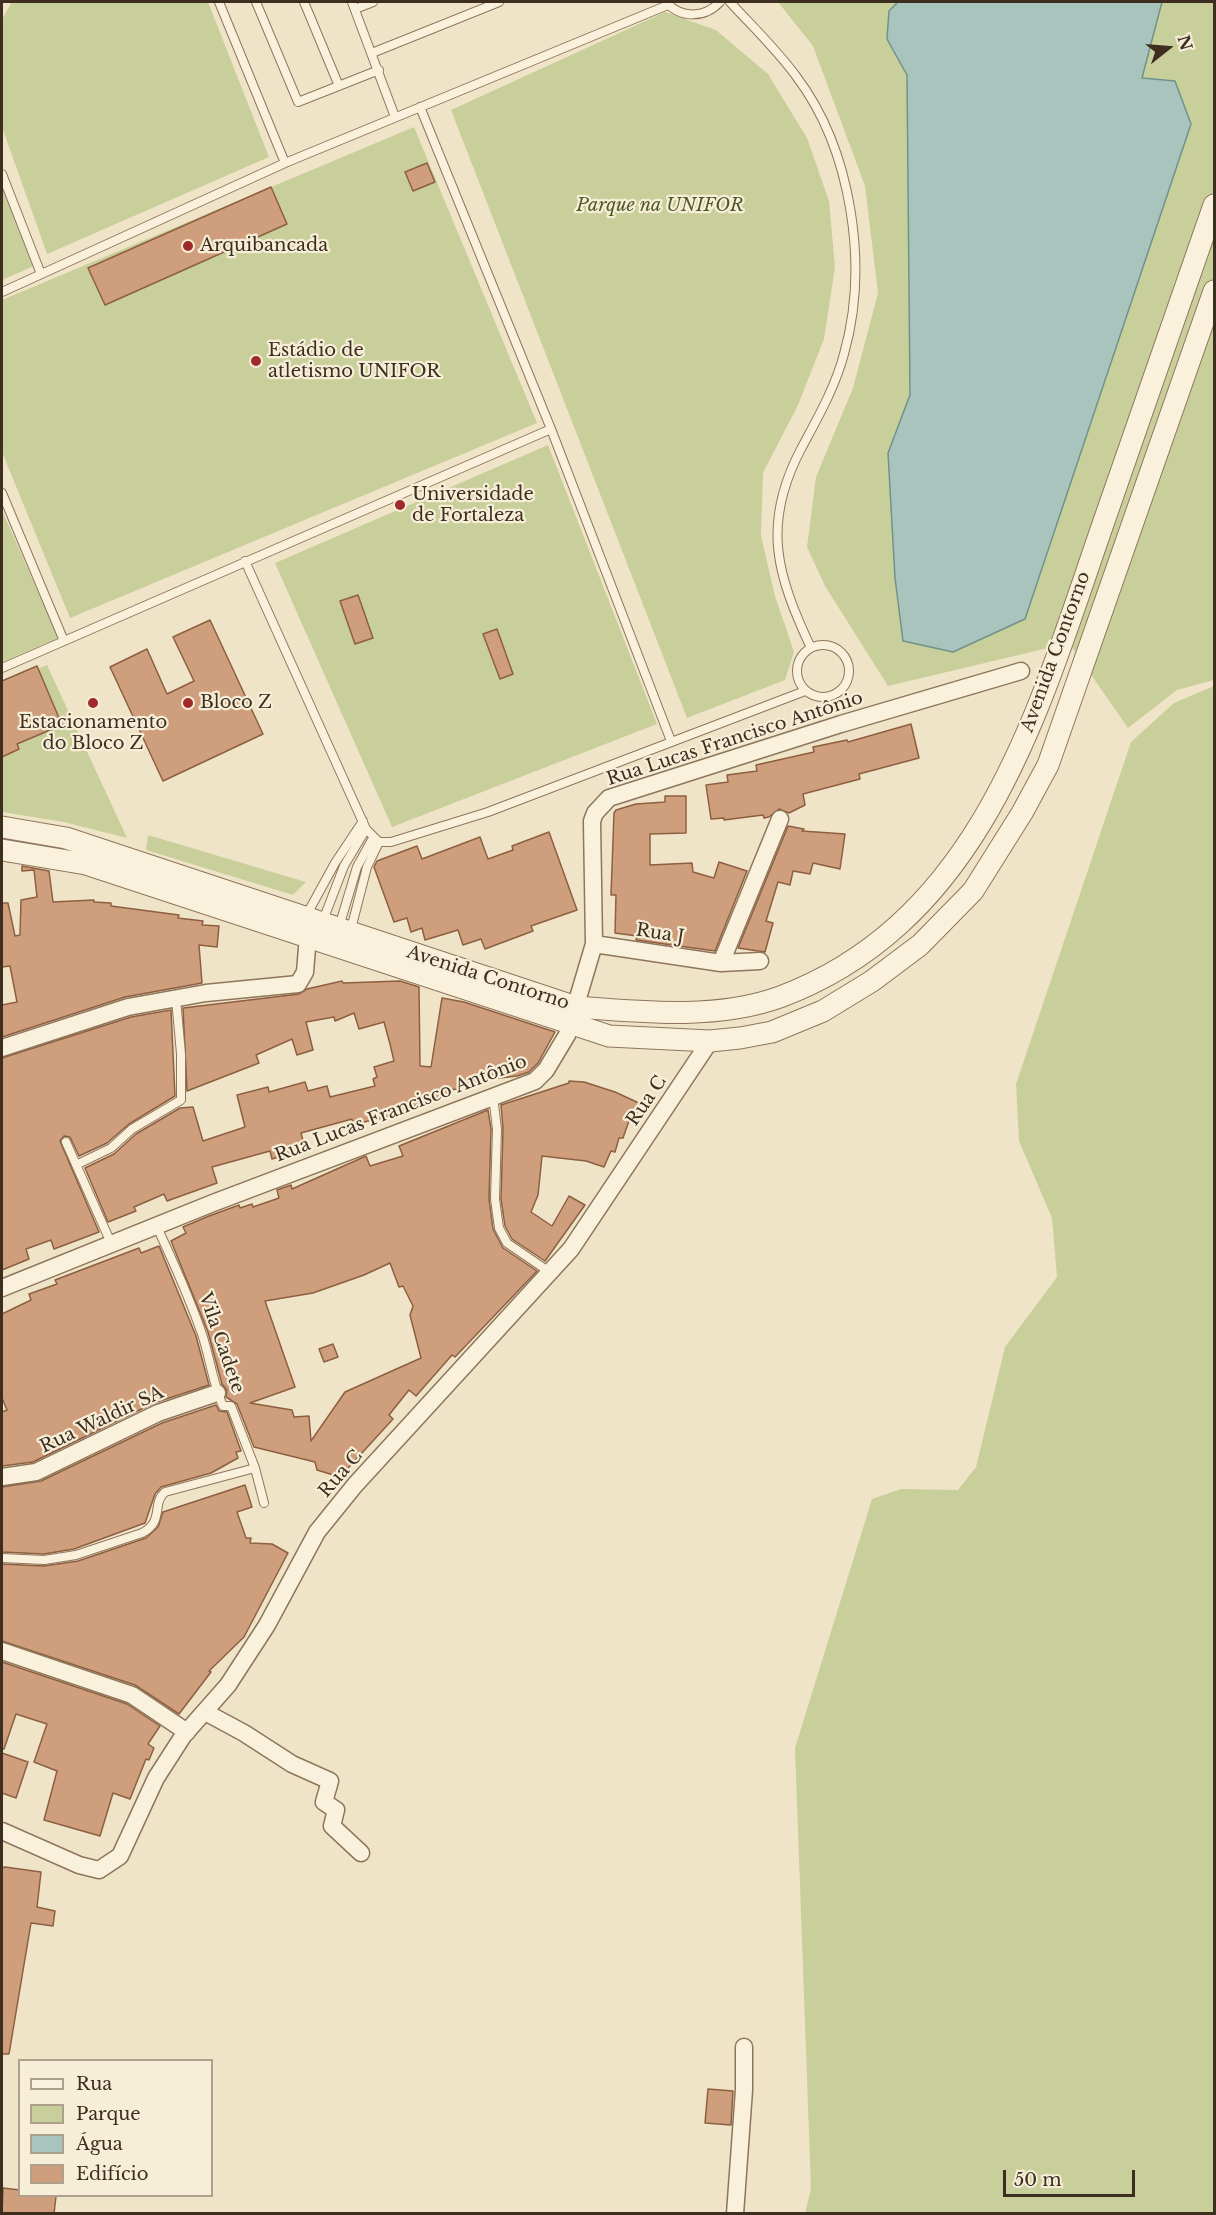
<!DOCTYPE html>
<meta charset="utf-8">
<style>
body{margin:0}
#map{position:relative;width:1216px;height:2215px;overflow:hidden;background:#f0e4c8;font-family:"Libre Baskerville",serif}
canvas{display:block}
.frame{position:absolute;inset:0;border:3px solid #3d2e20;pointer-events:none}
.legend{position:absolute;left:18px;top:2059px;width:195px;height:138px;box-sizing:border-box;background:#f7eed8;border:2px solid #ada18e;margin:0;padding:8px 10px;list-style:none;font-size:18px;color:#3d2e20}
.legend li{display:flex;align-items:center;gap:12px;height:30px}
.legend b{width:30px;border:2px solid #ada18e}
.north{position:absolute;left:1138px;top:18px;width:60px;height:60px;-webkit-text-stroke:4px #f7eed8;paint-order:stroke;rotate:73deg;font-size:16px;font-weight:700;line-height:24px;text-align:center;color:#3d2e20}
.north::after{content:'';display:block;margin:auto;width:21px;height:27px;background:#3d2e20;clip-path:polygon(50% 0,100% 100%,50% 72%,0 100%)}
.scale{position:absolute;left:1003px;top:2170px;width:132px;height:27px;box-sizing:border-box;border:3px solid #3d2e20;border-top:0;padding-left:8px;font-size:18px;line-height:21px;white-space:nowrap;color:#3d2e20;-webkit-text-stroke:4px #f7eed8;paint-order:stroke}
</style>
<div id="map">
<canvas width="1216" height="2215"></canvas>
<div class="frame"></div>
<ul class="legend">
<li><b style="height:8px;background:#faf1dc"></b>Rua</li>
<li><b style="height:16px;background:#c9cf9b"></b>Parque</li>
<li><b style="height:16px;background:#a9c4bc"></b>Água</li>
<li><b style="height:16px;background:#cf9f7d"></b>Edifício</li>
</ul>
<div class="north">N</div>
<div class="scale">50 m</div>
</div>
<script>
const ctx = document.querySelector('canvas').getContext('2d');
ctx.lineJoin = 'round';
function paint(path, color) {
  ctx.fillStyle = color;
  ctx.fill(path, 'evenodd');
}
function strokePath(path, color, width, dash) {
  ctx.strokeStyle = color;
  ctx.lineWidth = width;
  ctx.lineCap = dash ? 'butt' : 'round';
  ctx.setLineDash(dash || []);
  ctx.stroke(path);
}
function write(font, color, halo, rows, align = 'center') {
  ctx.font = font + ' "Libre Baskerville",serif';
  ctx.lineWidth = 4.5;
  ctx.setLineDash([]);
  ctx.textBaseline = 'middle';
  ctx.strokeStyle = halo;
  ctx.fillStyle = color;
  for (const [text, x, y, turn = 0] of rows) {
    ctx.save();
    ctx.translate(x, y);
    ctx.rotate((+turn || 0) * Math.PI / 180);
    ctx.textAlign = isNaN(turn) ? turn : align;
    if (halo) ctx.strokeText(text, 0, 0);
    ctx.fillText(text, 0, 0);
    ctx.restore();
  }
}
const green = new Path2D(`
 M 12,2 L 208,2 L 269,157 L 47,254 L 2,127 L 2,19 Z
 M 778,2 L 1214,2 L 1214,680 L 1177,690 L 1128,728 L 1069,643 L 888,686 L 825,586 L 807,547 L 816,477 L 853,388 L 878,293 L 865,186 L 813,46 Z
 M 665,12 L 716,30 L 768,74 L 807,138 L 829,201 L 835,267 L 824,339 L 798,405 L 763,473 L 761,536 L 775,596 L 794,652 L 785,680 L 687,718 L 451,110 Z
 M 414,127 L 537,423 L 70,618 L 2,452 L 2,300 Z
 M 2,186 L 34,266 L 2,280 Z
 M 548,445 L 657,724 L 392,827 L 275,563 Z
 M 2,510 L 58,638 L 2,662 Z
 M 47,665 L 127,838 L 64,822 L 2,812 L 2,684 Z
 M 1214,686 L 1214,2213 L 805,2213 L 811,2189 L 795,1748 L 872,1499 L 901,1489 L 958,1490 L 976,1467 L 1005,1347 L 1057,1277 L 1052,1218 L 1019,1141 L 1016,1084 L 1131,742 L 1174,703 Z
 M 148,835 L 306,882 L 293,895 L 146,850 Z`);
const water = new Path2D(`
 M 898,2 L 1162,2 L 1142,78 L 1175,81 L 1191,124 L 1025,619 L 953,652 L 903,641 L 895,578 L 888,453 L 910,395 L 907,75 L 887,39 L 889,11 Z`);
const building = new Path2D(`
 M 427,163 L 435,182 L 413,191 L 405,172 Z
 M 271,187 L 287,224 L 105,305 L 88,268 Z
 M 358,595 L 373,638 L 355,644 L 340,601 Z
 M 210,620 L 263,734 L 163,781 L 110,667 L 147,649 L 167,694 L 194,681 L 173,637 Z
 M 497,629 L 513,674 L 500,679 L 483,634 Z
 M 37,666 L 62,725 L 17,744 L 19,749 L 2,757 L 2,681 Z
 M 911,724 L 919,758 L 859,774 L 860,779 L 803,794 L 805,805 L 789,813 L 779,809 L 769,817 L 764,818 L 763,815 L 724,820 L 724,818 L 711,819 L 706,785 L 728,782 L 727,775 L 757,771 L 756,765 L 814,752 L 813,747 L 847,740 L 848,742 Z
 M 665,796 L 686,796 L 686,833 L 650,834 L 650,865 L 692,863 L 693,872 L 714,878 L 719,862 L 747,871 L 715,951 L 636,940 L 637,936 L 615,933 L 616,895 L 611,895 L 614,813 L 616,810 L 636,804 L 665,802 Z
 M 788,826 L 804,829 L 802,831 L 845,834 L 840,869 L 813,863 L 810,874 L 793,871 L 790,885 L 778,882 L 766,921 L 773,923 L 765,952 L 738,948 Z
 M 549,832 L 577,910 L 531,926 L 533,931 L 485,949 L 481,939 L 463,945 L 458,930 L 425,940 L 422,928 L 411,932 L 407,918 L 394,922 L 374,867 L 377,861 L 417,846 L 422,859 L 480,837 L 488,859 L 513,850 L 512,846 Z
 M 22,866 L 49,871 L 53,902 L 94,900 L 94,902 L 111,903 L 111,906 L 179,915 L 178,918 L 203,921 L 202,925 L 219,926 L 217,947 L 199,945 L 202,983 L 125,997 L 2,1037 L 2,1005 L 17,1002 L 10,966 L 2,967 L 2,903 L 8,903 L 15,936 L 20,935 L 21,900 L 37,897 L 34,870 L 22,871 Z
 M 342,981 L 343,983 L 400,981 L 419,987 L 420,1066 L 431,1067 L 442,998 L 464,1002 L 555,1032 L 538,1063 L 529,1072 L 517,1076 L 458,1083 L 458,1089 L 447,1090 L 447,1098 L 435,1098 L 384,1118 L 353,1124 L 352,1119 L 301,1133 L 305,1148 L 272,1159 L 270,1151 L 212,1167 L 217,1183 L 167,1201 L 164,1194 L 134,1207 L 136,1211 L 108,1222 L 85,1168 L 114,1154 L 136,1134 L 180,1108 L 193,1107 L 203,1141 L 245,1127 L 237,1095 L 268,1087 L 269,1092 L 305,1082 L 308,1091 L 327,1086 L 330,1097 L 375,1086 L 373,1079 L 377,1077 L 374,1067 L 394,1061 L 390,1044 L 384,1022 L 359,1029 L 354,1013 L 335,1021 L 334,1017 L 306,1022 L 313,1050 L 297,1055 L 292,1039 L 256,1055 L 259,1063 L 187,1091 L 183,1008 L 299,994 L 307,989 Z
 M 171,1010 L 175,1096 L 129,1124 L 107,1143 L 79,1156 L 70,1137 L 64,1136 L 60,1141 L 99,1232 L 54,1249 L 51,1240 L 26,1249 L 29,1259 L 2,1270 L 2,1058 L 131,1017 Z
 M 569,1081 L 584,1082 L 615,1092 L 641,1104 L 633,1120 L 630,1118 L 623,1138 L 619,1138 L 615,1152 L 611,1151 L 604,1167 L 586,1161 L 542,1156 L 538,1195 L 531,1212 L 552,1226 L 569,1196 L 585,1205 L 545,1261 L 512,1239 L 505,1226 L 501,1199 L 503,1129 L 501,1105 L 569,1083 Z
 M 488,1110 L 491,1129 L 489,1199 L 493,1229 L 503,1248 L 537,1271 L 455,1357 L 452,1355 L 416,1396 L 409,1390 L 389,1415 L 393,1419 L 340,1477 L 317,1470 L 315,1462 L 254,1447 L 237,1404 L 226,1397 L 227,1390 L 222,1384 L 208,1332 L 171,1241 L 186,1233 L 183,1227 L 209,1216 L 239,1205 L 240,1208 L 252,1204 L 253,1207 L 279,1198 L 277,1190 L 291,1185 L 292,1189 L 366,1156 L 370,1166 L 403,1156 L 399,1146 ZM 390,1263 L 399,1287 L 403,1286 L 413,1306 L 410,1315 L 421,1358 L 345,1392 L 311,1441 L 309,1416 L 294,1417 L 292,1410 L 250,1403 L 295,1387 L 265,1301 L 313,1293 L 364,1275 Z
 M 159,1246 L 196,1336 L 209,1385 L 154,1403 L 33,1462 L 2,1466 L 2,1412 L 7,1410 L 2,1398 L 2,1314 L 31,1300 L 29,1294 L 57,1284 L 55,1280 L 139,1248 L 141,1253 Z
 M 333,1344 L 338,1357 L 324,1362 L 319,1349 Z
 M 216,1405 L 219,1411 L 227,1412 L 241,1451 L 236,1452 L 238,1458 L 211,1473 L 161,1487 L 155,1494 L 145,1523 L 74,1549 L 44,1554 L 2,1552 L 2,1487 L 41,1481 L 162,1423 Z
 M 245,1485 L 252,1507 L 237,1512 L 246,1538 L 251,1538 L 250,1543 L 272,1544 L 288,1553 L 244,1637 L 209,1671 L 211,1672 L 179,1714 L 135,1685 L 2,1641 L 2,1564 L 44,1566 L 78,1561 L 146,1538 L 158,1527 L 163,1512 Z
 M 2,1662 L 127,1704 L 160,1726 L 148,1744 L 154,1748 L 149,1760 L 146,1759 L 130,1799 L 113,1793 L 100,1836 L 44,1820 L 57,1771 L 34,1762 L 47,1724 L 16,1714 L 4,1749 L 2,1749 Z
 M 2,1753 L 28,1762 L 16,1798 L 2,1793 Z
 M 5,1867 L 41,1872 L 37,1907 L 55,1911 L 53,1926 L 31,1923 L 9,2054 L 2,2054 L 2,1868 Z
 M 708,2089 L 733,2091 L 731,2125 L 705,2123 Z
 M 3,2188 L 20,2190 L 20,2196 L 56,2196 L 54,2214 L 2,2214 Z`);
const service = new Path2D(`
 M 219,2 L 285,163
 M 256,2 L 298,102 L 379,70
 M 304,2 L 339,86
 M 352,2 L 395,117
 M 666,2 C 681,19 705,18 720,2
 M 730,2 C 752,26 777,50 796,76 C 852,150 869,266 844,354 C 835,388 817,419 801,449 C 761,525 777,575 811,648
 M 355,9 L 373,2
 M 372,53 L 499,2
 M 420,107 L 551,429 L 671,741
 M 2,174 L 41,274
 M 2,292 L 285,163 L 668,5
 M 2,493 L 64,641
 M 245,561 L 366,829 L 379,842 L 391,842 L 488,812 L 805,691
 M797 671a26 26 0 1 1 52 0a26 26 0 1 1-52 0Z
 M 2,668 L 551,429
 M 306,916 L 335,863 L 363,821
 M 322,923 L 344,866 L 366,829
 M 339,927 L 357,867 L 373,838
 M 350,933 L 367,867 L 379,842
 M 493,1096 L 497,1129 L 495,1199 L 499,1228 L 507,1243 L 551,1273
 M 66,1142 L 111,1243
 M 76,1165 L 111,1148 L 132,1129 L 181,1100 L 181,1054 L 176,999
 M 156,1225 C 173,1261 189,1297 202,1334 C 210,1358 213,1384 223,1406 L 231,1406 L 255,1468 L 264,1503
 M 2,1558 L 44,1560 L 76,1555 L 142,1533 C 165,1521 151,1504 165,1492 L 255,1468`);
const minor = new Path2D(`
 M 594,944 L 721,963 L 760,961
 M 721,963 L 780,819
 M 2,1048 L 128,1007 L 206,993 L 298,984 L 305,972 L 308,936
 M 2,1288 L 213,1203 L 535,1081 L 546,1070 L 567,1035 L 594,944 L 592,821 L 595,813 L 609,798 L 841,724 L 1021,671
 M 2,1477 L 36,1472 L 158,1413 L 217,1393
 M 2,1651 L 132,1695 L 187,1732
 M 205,1712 L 244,1733 L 292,1764 L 330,1781 L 324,1802 L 336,1810 L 332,1826 L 361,1853
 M 2,1831 L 79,1865 L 99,1870 L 120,1856 L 156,1778 L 183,1736 L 228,1685 L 267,1625 L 317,1532 L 355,1485 L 571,1249 L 710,1041
 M 735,2214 L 744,2090 L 744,2047`);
const tertiary = new Path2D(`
 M 2,827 L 66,838 L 576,1007 C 641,1012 717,1020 780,997 C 983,921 1039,708 1103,524 C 1140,418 1177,311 1214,205
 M 2,850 L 86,864 L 609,1036 L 710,1041 L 740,1038 L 772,1032 L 823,1011 L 872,981 L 920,945 L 973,891 L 1022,813 L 1048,765 L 1214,291`);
const markers = [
 [188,246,6,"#9e2a2b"],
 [256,361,6,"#9e2a2b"],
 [400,505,6,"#9e2a2b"],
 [93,703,6,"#9e2a2b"],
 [188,703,6,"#9e2a2b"]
];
const parkNames = [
 ["Parque na UNIFOR",660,206]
];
const poiNames = [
 ["Arquibancada",200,246],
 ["Estádio de",268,351],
 ["atletismo UNIFOR",268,372],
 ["Universidade",412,495],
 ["de Fortaleza",412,516],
 ["Bloco Z",200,703],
 ["Estacionamento",93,723,"center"],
 ["do Bloco Z",93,744,"center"]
];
const streetNames = [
 ["Avenida Contorno",1056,652,-70],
 ["Rua Lucas Francisco Antônio",735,739,-18],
 ["Rua J",660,934,9],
 ["Avenida Contorno",488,978,18],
 ["Rua C",647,1101,-56],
 ["Rua Lucas Francisco Antônio",401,1109,-21],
 ["Vila Cadete",221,1343,71],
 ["Rua Waldir SA",102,1420,-25],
 ["Rua C",341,1474,-49]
];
paint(green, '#c9cf9b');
paint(water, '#a9c4bc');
strokePath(water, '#6f938a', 1.5);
paint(building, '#cf9f7d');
strokePath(building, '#8d5f41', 1.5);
strokePath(service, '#8d765c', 10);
strokePath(minor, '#8d765c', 19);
strokePath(tertiary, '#8d765c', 23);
strokePath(service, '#faf1dc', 8);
strokePath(minor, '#faf1dc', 16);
strokePath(tertiary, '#faf1dc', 21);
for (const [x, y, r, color] of markers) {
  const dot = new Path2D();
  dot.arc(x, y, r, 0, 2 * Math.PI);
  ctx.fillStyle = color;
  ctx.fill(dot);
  strokePath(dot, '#f7eed8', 2);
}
write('italic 18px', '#4d5a26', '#f7eed8', parkNames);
write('18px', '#3d2e20', '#f7eed8', poiNames, 'left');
write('18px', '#3d2e20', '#f7eed8', streetNames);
</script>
